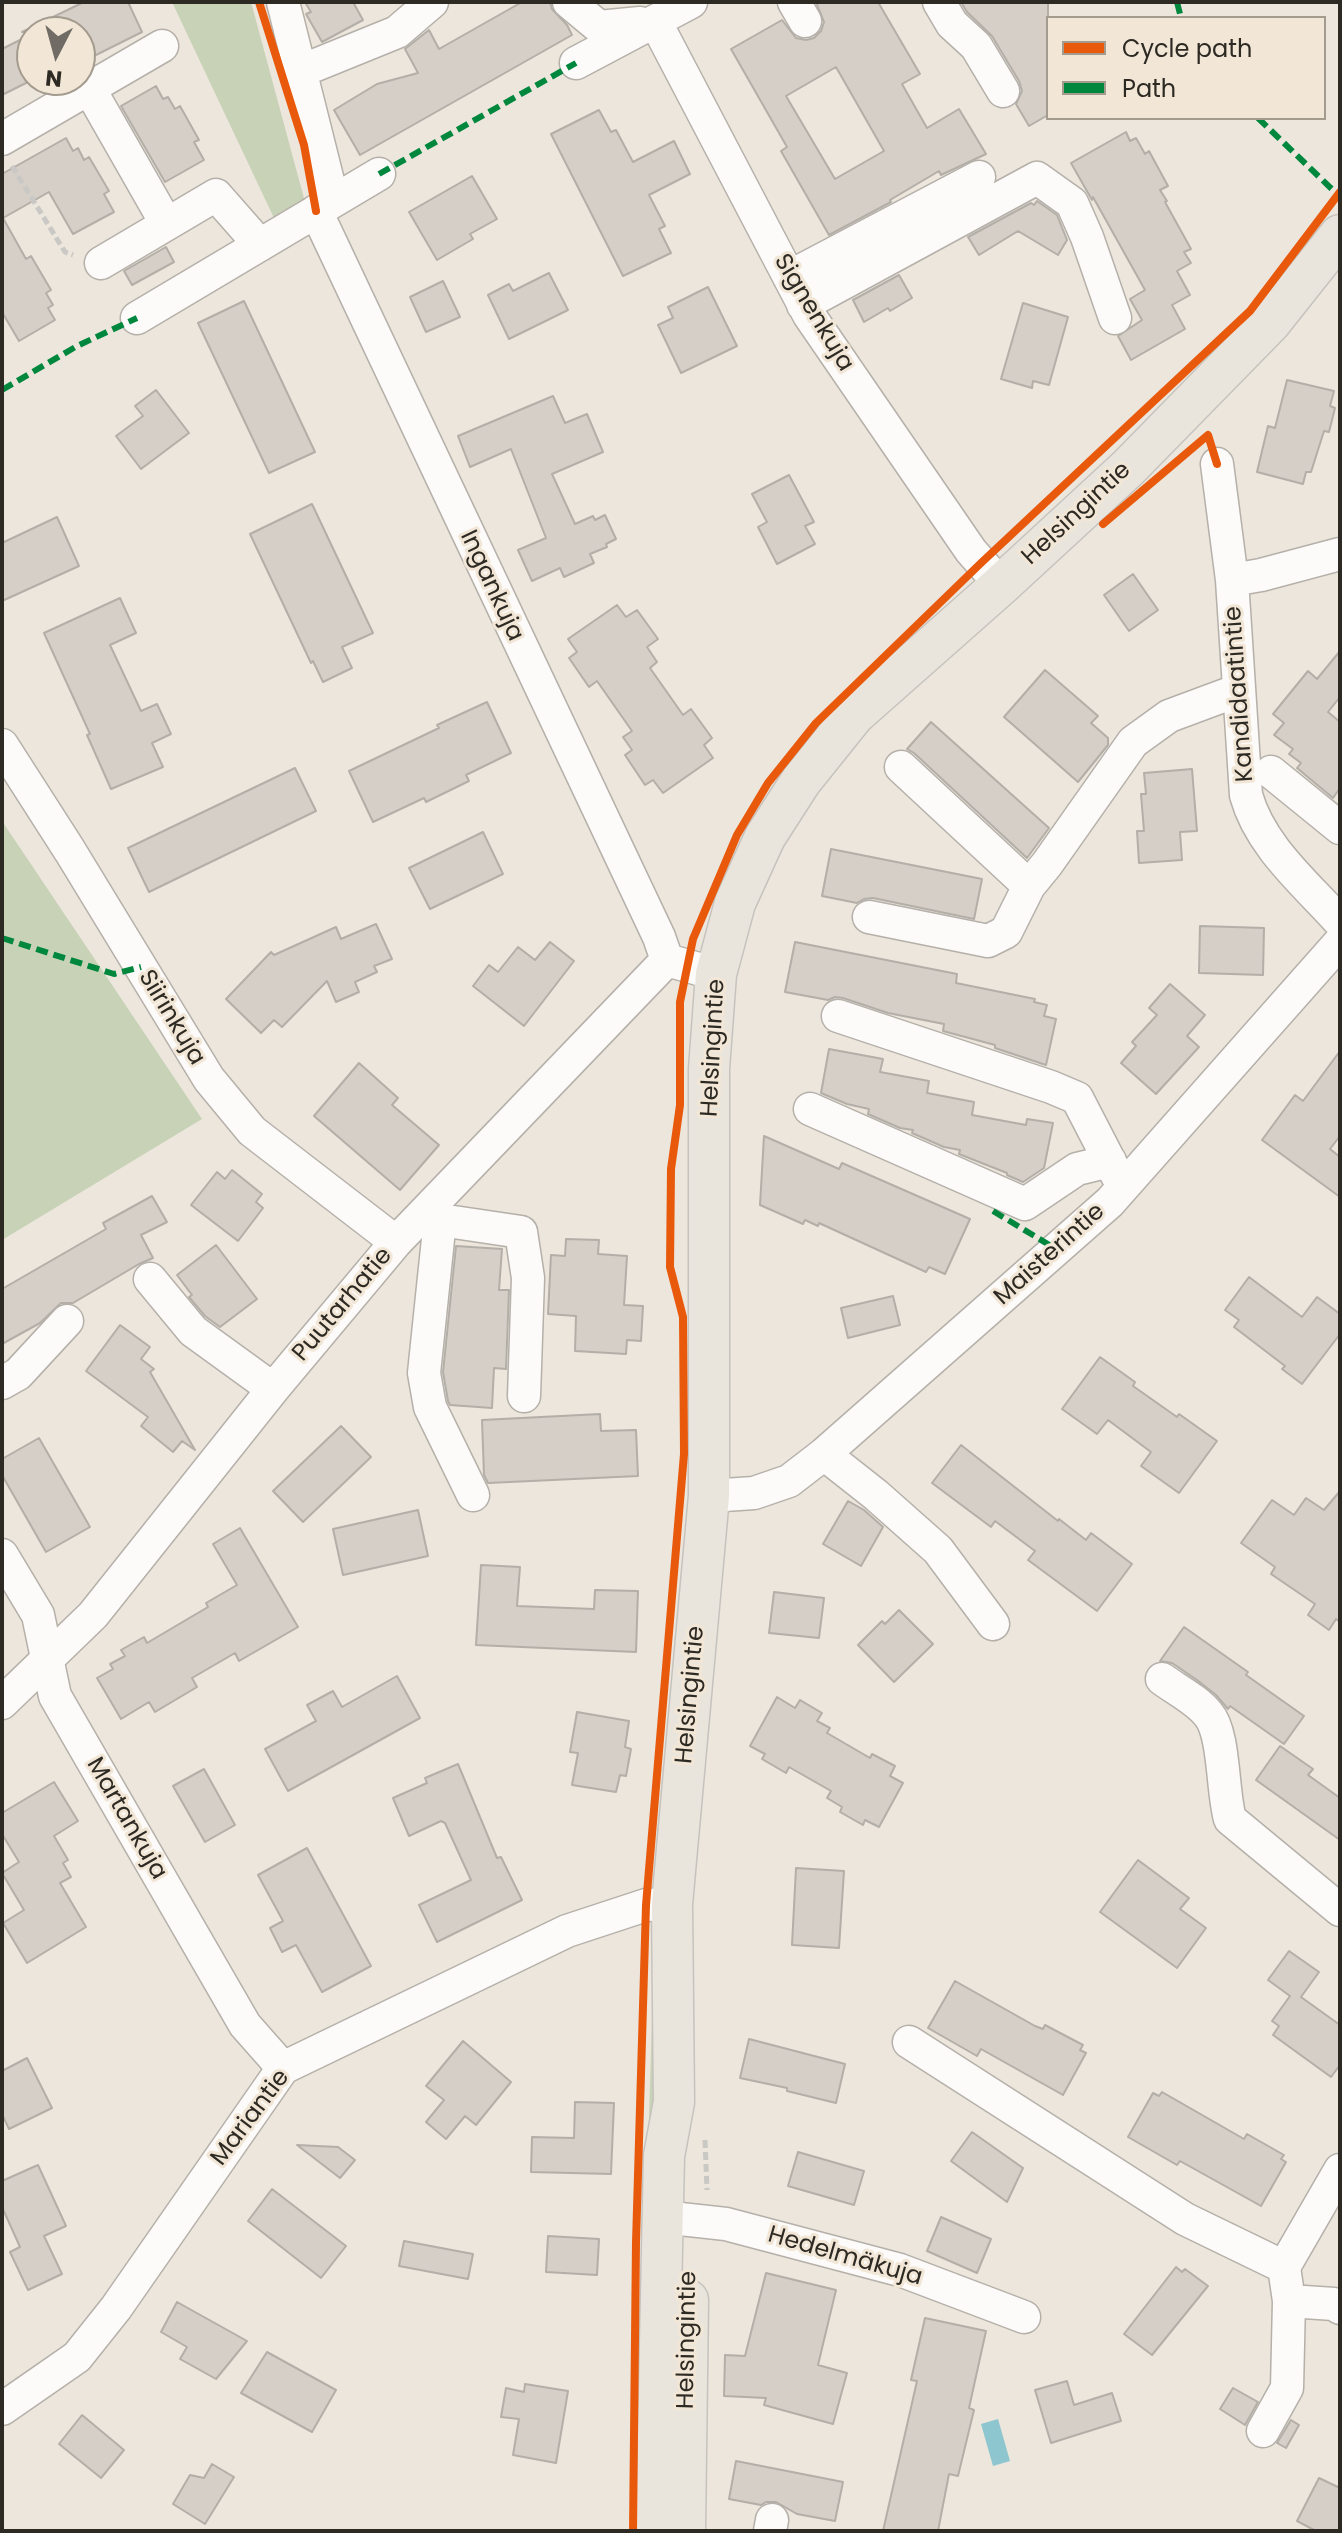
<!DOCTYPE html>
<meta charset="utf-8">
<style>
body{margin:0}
#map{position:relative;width:1342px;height:2533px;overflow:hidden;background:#ece6dc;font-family:Poppins,sans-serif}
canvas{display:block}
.frame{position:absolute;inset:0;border:4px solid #2d2923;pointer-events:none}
.legend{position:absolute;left:1046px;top:16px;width:280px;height:104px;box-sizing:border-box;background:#f2e7d6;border:2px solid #a39b8e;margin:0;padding:10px 14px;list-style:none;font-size:24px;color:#2d2923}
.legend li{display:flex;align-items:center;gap:16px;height:40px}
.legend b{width:40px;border:2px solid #a39b8e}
.north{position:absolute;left:16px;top:16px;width:80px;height:80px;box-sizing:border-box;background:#f2e7d6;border:2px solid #a39b8e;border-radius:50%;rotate:186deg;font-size:22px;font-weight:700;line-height:32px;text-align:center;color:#2d2923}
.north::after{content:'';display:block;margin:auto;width:28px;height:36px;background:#706b64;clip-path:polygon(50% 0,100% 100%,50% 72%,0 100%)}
</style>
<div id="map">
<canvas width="1342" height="2533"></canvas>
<div class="frame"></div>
<ul class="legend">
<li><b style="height:10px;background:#e8590c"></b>Cycle path</li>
<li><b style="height:10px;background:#00873e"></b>Path</li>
</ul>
<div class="north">N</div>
</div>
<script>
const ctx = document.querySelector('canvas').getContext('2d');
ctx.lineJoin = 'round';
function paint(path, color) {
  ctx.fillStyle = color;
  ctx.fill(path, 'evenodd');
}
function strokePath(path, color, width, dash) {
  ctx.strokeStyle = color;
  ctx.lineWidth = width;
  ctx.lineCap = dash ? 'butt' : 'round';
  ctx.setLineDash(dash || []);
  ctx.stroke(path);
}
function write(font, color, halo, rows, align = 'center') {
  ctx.font = font + ' Poppins,sans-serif';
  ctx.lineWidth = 6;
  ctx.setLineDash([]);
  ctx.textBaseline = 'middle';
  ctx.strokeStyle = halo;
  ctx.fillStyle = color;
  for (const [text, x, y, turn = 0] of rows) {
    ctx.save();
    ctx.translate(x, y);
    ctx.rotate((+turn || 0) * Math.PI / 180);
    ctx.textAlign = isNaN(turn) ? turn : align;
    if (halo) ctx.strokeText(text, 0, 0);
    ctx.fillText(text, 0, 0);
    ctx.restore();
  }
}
const green = new Path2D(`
 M 172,2 L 251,2 L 305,202 L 274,218 Z
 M 2,821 L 202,1119 L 2,1240 Z
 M 654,1950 L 656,2154 L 648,2153 Z`);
const water = new Path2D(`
 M 998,2419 L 1010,2461 L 993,2466 L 981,2424 Z`);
const building = new Path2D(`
 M 84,2 L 128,2 L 142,32 L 80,63 L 80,32 L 22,32 Z
 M 305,2 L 353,2 L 363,20 L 322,42 L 306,14 L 311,12 Z
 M 522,2 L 550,2 L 552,9 L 567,25 L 572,35 L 360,155 L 334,110 L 377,84 L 418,73 L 405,49 L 429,30 L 439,49 Z
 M 816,2 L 878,2 L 920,74 L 902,84 L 927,128 L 959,109 L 986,154 L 941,175 L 939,171 L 890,200 L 891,202 L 829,235 L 781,151 L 787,147 L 731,49 L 782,20 L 796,38 L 806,40 L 814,38 L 821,31 L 824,22 ZM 836,67 L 884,151 L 835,179 L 786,96 Z
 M 961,2 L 1048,2 L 1048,115 L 1029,126 L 1016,104 L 1022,91 L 1019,81 L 992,36 L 967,12 Z
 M 32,34 L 32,80 L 2,95 L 2,49 Z
 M 156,86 L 163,99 L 168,97 L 175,109 L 180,106 L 199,140 L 194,142 L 204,160 L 165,182 L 121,106 Z
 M 599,110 L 611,132 L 616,130 L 633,162 L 674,141 L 690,174 L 649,195 L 665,226 L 659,229 L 671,253 L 623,276 L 551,134 Z
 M 1126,132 L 1130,141 L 1136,138 L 1145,154 L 1149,151 L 1168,186 L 1160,190 L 1167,201 L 1165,202 L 1191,249 L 1184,252 L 1191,263 L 1177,271 L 1190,295 L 1172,305 L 1185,329 L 1131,360 L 1118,336 L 1142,320 L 1130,299 L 1145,290 L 1093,197 L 1092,200 L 1071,163 Z
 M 66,138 L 73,151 L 78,148 L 84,160 L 89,157 L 109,191 L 104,194 L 114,212 L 73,234 L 49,192 L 3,218 L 26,259 L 31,256 L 51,290 L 46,293 L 53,305 L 48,308 L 55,320 L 19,341 L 2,312 L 2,174 Z
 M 472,176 L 497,219 L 470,234 L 473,239 L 437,260 L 409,212 Z
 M 1037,201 L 1057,215 L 1067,240 L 1058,255 L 1018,231 L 979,255 L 968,237 L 1031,203 L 1034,205 Z
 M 166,247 L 174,262 L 132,285 L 124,271 Z
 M 549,273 L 568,310 L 509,339 L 488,295 L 509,284 L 513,291 Z
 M 899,275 L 912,298 L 890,311 L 888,308 L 864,322 L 853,300 Z
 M 443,281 L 460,317 L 426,332 L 410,297 Z
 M 708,287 L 737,346 L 681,373 L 658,325 L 673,318 L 668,307 Z
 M 244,301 L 315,452 L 269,473 L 198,323 Z
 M 1023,303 L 1068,317 L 1049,385 L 1033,381 L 1032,388 L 1001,379 Z
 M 1287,380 L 1334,391 L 1330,406 L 1335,408 L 1329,432 L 1324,431 L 1311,472 L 1306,472 L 1303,484 L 1257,472 L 1268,426 L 1275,428 Z
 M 156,390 L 189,433 L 141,469 L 116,436 L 143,416 L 135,406 Z
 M 553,396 L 565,423 L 587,414 L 603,452 L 552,474 L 575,524 L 593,516 L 595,520 L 605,515 L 616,539 L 606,544 L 607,547 L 590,554 L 594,563 L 564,577 L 560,568 L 532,581 L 518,550 L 546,538 L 511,449 L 470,467 L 458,436 Z
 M 789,475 L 814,522 L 805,526 L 815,544 L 777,564 L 758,527 L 767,522 L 752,494 Z
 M 312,504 L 373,633 L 342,647 L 352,668 L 323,682 L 313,661 L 311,663 L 250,534 Z
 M 57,517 L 79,566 L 2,601 L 2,543 Z
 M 1133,574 L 1158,610 L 1129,631 L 1104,595 Z
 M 120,598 L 136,633 L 110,645 L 141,711 L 157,704 L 171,734 L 152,743 L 163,767 L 111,789 L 87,735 L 90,734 L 44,633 Z
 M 617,605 L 626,617 L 637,610 L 658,639 L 647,647 L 657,662 L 650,668 L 683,715 L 691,709 L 712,738 L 704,745 L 713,758 L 663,793 L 653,780 L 645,785 L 625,755 L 632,750 L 623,737 L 632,731 L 597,681 L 589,687 L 569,658 L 577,652 L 568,639 Z
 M 1340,651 L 1340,697 L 1328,712 L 1340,722 L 1340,788 L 1333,798 L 1297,768 L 1301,763 L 1289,754 L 1293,749 L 1274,735 L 1284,723 L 1273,714 L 1308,671 L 1317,679 Z
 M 1045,670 L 1098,716 L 1091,723 L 1108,738 L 1108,745 L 1078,782 L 1004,717 Z
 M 487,702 L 511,753 L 466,775 L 469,781 L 426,802 L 424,798 L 373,822 L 349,771 L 439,728 L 437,725 Z
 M 931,722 L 1049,828 L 1027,858 L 914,753 L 907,749 Z
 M 295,768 L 316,811 L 149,892 L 128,848 Z
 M 1192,769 L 1197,831 L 1180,832 L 1182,860 L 1139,863 L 1137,831 L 1144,831 L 1141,794 L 1146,794 L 1144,773 Z
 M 483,832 L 503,874 L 430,909 L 409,868 Z
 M 831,849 L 982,879 L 974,919 L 873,898 L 864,899 L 857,903 L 822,896 Z
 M 376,924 L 392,959 L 374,966 L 377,972 L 355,982 L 359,992 L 336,1002 L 327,981 L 282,1027 L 274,1020 L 261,1033 L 226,999 L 271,952 L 274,955 L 336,927 L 341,939 Z
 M 1200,926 L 1264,928 L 1263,975 L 1199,973 Z
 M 550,942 L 574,961 L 524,1026 L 473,986 L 489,965 L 498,972 L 518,947 L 535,960 Z
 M 795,942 L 957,974 L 956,983 L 1035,999 L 1034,1002 L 1047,1005 L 1044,1016 L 1056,1019 L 1046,1065 L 995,1048 L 995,1045 L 943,1031 L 944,1024 L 888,1013 L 843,998 L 835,997 L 828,1000 L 785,992 Z
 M 1170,984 L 1205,1015 L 1187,1036 L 1199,1047 L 1156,1094 L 1121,1063 L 1136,1046 L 1132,1042 L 1157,1015 L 1149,1008 Z
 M 829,1049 L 883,1059 L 880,1072 L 929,1081 L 927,1093 L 974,1102 L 972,1115 L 1026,1125 L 1027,1119 L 1053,1123 L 1044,1168 L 1023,1182 L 1007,1175 L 1007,1173 L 959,1154 L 960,1150 L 944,1147 L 912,1133 L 913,1130 L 900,1128 L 868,1114 L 869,1109 L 847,1104 L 821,1093 Z
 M 1340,1051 L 1340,1136 L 1330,1149 L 1340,1157 L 1340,1197 L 1262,1140 L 1295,1095 L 1303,1101 Z
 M 359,1063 L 398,1098 L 392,1105 L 439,1145 L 400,1190 L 314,1116 Z
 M 764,1136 L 839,1169 L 842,1163 L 970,1219 L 945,1274 L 929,1267 L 926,1272 L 819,1223 L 818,1226 L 805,1220 L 803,1224 L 760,1205 Z
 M 232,1170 L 262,1194 L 256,1202 L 263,1208 L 238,1241 L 191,1205 L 217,1172 L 225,1179 Z
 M 152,1196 L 167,1222 L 141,1235 L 153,1258 L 139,1264 L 73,1303 L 61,1303 L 40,1323 L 2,1344 L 2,1289 L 106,1229 L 103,1223 Z
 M 566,1239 L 599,1240 L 598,1254 L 627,1256 L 624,1305 L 643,1306 L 641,1341 L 627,1340 L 626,1354 L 575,1351 L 576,1316 L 548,1314 L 551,1255 L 565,1256 Z
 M 216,1245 L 257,1299 L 220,1327 L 205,1316 L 189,1297 L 192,1295 L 177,1275 Z
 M 456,1246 L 502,1249 L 499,1290 L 509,1290 L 506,1369 L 494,1368 L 492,1408 L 450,1405 L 448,1401 L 443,1372 Z
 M 1249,1277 L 1302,1317 L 1317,1297 L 1340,1314 L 1340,1334 L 1302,1384 L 1282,1369 L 1285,1366 L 1234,1327 L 1239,1320 L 1225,1310 Z
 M 893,1296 L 900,1325 L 848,1338 L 841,1308 Z
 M 120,1325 L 150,1347 L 141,1359 L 154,1369 L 150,1372 L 195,1450 L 182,1441 L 173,1452 L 141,1426 L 148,1417 L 86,1371 Z
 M 1100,1357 L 1135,1382 L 1133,1386 L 1177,1417 L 1179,1414 L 1217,1441 L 1179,1493 L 1141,1466 L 1151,1452 L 1108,1420 L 1097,1434 L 1062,1409 Z
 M 600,1414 L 601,1431 L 636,1430 L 638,1476 L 488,1483 L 484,1475 L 482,1420 Z
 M 341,1426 L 371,1457 L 303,1522 L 273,1491 Z
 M 39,1438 L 90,1527 L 46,1552 L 2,1475 L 2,1459 Z
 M 961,1445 L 1058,1521 L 1059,1519 L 1086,1540 L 1091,1533 L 1132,1564 L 1097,1611 L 1028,1560 L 1035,1551 L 995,1521 L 991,1527 L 932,1483 Z
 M 1340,1491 L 1340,1622 L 1336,1619 L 1329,1630 L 1308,1615 L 1315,1604 L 1271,1574 L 1275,1567 L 1241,1543 L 1272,1500 L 1294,1515 L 1306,1498 L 1324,1510 Z
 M 848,1501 L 864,1510 L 883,1527 L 861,1566 L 823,1544 Z
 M 418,1510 L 428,1556 L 343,1575 L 333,1529 Z
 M 240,1528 L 298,1627 L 239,1661 L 235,1653 L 192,1678 L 197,1687 L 155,1712 L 149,1702 L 121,1719 L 97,1678 L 113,1669 L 110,1664 L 125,1656 L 121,1650 L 144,1637 L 147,1643 L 208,1607 L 206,1603 L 237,1585 L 213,1544 Z
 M 481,1565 L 520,1567 L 517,1606 L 594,1609 L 595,1590 L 638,1591 L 636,1652 L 476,1645 Z
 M 774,1592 L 824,1598 L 819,1638 L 769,1633 Z
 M 899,1610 L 933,1644 L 894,1682 L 858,1645 L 882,1621 L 885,1624 Z
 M 1184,1627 L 1248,1672 L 1246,1675 L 1304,1716 L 1284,1744 L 1230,1706 L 1228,1709 L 1216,1695 L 1197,1680 L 1172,1663 L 1160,1661 Z
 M 397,1676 L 420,1718 L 288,1791 L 265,1749 L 316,1721 L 307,1705 L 333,1691 L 342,1707 Z
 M 777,1697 L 795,1708 L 800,1700 L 822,1713 L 817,1721 L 830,1728 L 827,1733 L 870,1758 L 872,1754 L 895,1766 L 890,1776 L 903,1783 L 879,1827 L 865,1820 L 863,1825 L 840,1812 L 842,1807 L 827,1798 L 831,1791 L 789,1767 L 786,1773 L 762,1759 L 765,1754 L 750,1746 Z
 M 577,1712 L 629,1721 L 625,1747 L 631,1749 L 626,1776 L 620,1775 L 616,1792 L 572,1785 L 578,1753 L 570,1752 Z
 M 1280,1746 L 1313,1769 L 1308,1775 L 1340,1798 L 1340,1840 L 1256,1780 Z
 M 458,1764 L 497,1858 L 501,1857 L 522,1900 L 437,1942 L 419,1905 L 471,1880 L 445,1823 L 441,1821 L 409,1836 L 393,1798 L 427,1783 L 425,1778 Z
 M 204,1769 L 235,1825 L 205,1842 L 173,1786 Z
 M 54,1782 L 78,1821 L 54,1836 L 68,1860 L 63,1863 L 71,1877 L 60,1883 L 86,1927 L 27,1963 L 3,1923 L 24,1910 L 2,1873 L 19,1862 L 2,1834 L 2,1813 Z
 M 307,1848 L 371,1966 L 322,1992 L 296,1945 L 282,1952 L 270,1928 L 283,1921 L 258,1875 Z
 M 1138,1860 L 1189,1898 L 1180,1909 L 1206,1928 L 1177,1968 L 1100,1912 Z
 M 796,1868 L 844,1871 L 839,1948 L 792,1945 Z
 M 1289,1951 L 1319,1972 L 1301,1997 L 1340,2025 L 1340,2065 L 1331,2077 L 1273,2035 L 1279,2026 L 1272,2021 L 1290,1996 L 1268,1980 Z
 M 955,1981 L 1035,2026 L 1043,2029 L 1045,2025 L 1083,2045 L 1080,2050 L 1086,2053 L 1063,2095 L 981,2049 L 977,2056 L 928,2028 Z
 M 749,2039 L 845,2064 L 836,2103 L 787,2091 L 787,2088 L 740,2078 Z
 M 463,2041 L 511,2082 L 476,2125 L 465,2116 L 446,2139 L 426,2122 L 444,2100 L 426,2086 Z
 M 27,2058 L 52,2108 L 9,2129 L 2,2114 L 2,2071 Z
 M 1162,2092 L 1244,2139 L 1247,2134 L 1284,2155 L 1281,2159 L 1286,2162 L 1261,2206 L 1180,2161 L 1177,2165 L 1128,2137 L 1153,2093 L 1159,2096 Z
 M 575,2102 L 614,2103 L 611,2174 L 531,2172 L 532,2137 L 574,2138 Z
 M 972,2132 L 1023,2168 L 1007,2202 L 951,2161 Z
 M 297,2145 L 338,2147 L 355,2160 L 340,2178 Z
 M 798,2152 L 864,2171 L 854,2205 L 788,2186 Z
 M 38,2165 L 66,2226 L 44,2236 L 62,2274 L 28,2290 L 10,2252 L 20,2247 L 2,2207 L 2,2181 Z
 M 272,2189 L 346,2246 L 321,2278 L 248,2221 Z
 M 941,2217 L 991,2239 L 977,2273 L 927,2251 Z
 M 548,2236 L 599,2239 L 597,2275 L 546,2272 Z
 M 404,2241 L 473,2254 L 468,2279 L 399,2266 Z
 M 1176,2267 L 1182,2272 L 1185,2269 L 1208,2286 L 1152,2355 L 1124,2334 Z
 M 766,2273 L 836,2290 L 818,2365 L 847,2373 L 833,2424 L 764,2405 L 766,2398 L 724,2396 L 725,2355 L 745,2356 Z
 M 177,2302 L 247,2341 L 216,2379 L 180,2359 L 187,2347 L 161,2332 Z
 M 925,2318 L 986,2331 L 969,2408 L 974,2410 L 958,2476 L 949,2474 L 938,2531 L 883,2531 L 917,2381 L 911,2380 Z
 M 267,2352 L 336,2390 L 312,2432 L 241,2393 Z
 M 1067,2381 L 1074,2405 L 1112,2393 L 1121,2421 L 1051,2443 L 1035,2390 Z
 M 525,2384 L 568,2391 L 556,2463 L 513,2455 L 519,2419 L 501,2417 L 506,2388 L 524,2392 Z
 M 1233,2388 L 1258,2402 L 1245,2425 L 1220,2409 Z
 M 82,2415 L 124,2450 L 101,2478 L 59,2444 Z
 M 1291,2420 L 1299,2425 L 1286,2448 L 1277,2443 Z
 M 736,2461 L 843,2482 L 835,2521 L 797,2514 L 776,2502 L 766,2502 L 761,2505 L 729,2499 Z
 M 212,2464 L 234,2477 L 205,2524 L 173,2504 L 190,2475 L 204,2478 Z
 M 1319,2478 L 1340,2488 L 1340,2531 L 1316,2531 L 1297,2521 Z`);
const path = new Path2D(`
 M 12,166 L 65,252 L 73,255
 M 705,2140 L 707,2190`);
const minor = new Path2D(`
 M 283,2 L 333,201
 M 569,2 L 599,27 L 640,23
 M 794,2 L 805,21
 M 939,2 L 952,24 L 976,46 L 1003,91
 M 655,21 L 809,315 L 971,551 L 1001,585
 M 576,63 L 691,2
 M 301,71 L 397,32 L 432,2
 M 89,88 L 166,223
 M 2,139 L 162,46
 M 316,211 L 659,937 L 667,960
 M 101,263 L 216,195 L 260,245
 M 789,277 L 979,177
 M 803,305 L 1037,178 L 1072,203 L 1087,237 L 1115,318
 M 137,318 L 379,174
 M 1217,464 L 1232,580 L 1246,795 C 1260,846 1305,883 1340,922
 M 1232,580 L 1261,575 L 1340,554
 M 2,745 L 70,851 L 209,1079 L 252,1131 L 396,1242
 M 901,767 L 1029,886
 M 1271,772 L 1340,828
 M 869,917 L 988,941 L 1006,932 L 1029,886 L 1047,864 L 1133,742 L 1169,716 L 1239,690
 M 838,1016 L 1051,1087 L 1077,1098 L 1123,1187
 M 810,1109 L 1025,1204 L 1077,1169 L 1110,1161
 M 434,1203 L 440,1220 L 424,1373 L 430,1407 L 473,1495
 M 440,1220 L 521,1232 L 528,1278 L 524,1396
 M 150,1279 L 193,1331 L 273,1389
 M 2,1383 L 18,1374 L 67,1321
 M 824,1454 L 876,1495 L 938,1550 L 993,1624
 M 709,1496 L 754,1493 L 789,1481 L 824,1454 L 1110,1202 L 1340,942
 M 2,1555 L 38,1615 L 55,1696 L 245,2025 L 283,2068
 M 1162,1679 C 1177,1690 1197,1700 1208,1714 C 1225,1733 1222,1792 1230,1819 L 1340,1910
 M 2,1703 L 93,1615 L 273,1389 L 396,1242 L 667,960 L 716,974
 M 909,2042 L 1185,2219 L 1284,2267
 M 662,2217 L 726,2224 L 900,2270 L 1024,2317
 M 1284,2267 L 1340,2170
 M 1289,2301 L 1334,2304 L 1340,2308
 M 2,2409 L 77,2357 L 116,2308 L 283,2068 L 567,1931 L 646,1905 L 672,1904
 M 1263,2431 L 1287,2388 L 1289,2301 L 1284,2267
 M 770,2531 L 772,2520`);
const major = new Path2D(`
 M 656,2531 L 664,2156 L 674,2102 L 672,1904 L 709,1496 L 709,1069 L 716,974 L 735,903 L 765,837 L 801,781 L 854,715 L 1001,585 L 1128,468 L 1270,323 L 1340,235
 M 685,2531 L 688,2300`);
const quiet = new Path2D(`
 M 1177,2 L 1181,18
 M 1258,118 L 1338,195
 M 379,174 L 576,63
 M 2,390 L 77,346 L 137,318
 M 2,938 L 114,974 L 141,967
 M 993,1211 L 1056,1249`);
const cycleway = new Path2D(`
 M 259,2 L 304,145 L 316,211
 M 1103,524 L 1208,435 L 1217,464
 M 633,2531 L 636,2242 L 646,1905 L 684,1454 L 683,1317 L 670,1267 L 671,1169 L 680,1105 L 680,1002 L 693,939 L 737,835 L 768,783 L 816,723 L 981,563 L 1250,311 L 1340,192`);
const streetNames = [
 ["Signenkuja",813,313,59],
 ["Helsingintie",1077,514,-43],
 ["Ingankuja",491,586,65],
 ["Kandidaatintie",1240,694,-94],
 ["Siirinkuja",171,1018,59],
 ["Helsingintie",714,1048,-87],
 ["Maisterintie",1050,1255,-42],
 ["Puutarhatie",343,1305,-50],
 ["Helsingintie",691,1695,-85],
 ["Martankuja",126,1819,60],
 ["Mariantie",251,2118,-53],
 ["Hedelmäkuja",845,2257,16],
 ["Helsingintie",688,2340,-89]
];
paint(green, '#c8d2b6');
paint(water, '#8dc6ce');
paint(building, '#d5cfc7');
strokePath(building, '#b3aea7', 2);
strokePath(minor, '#b5b0a9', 35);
strokePath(major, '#c6c3be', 43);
strokePath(path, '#c9c8c4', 5, [8, 4]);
strokePath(minor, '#fcfbfa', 32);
strokePath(major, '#e9e5dd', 40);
strokePath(quiet, '#00873e', 6, [12, 6]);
strokePath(cycleway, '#e8590c', 8);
write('24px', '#2d2923', '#f2e7d6', streetNames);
</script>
